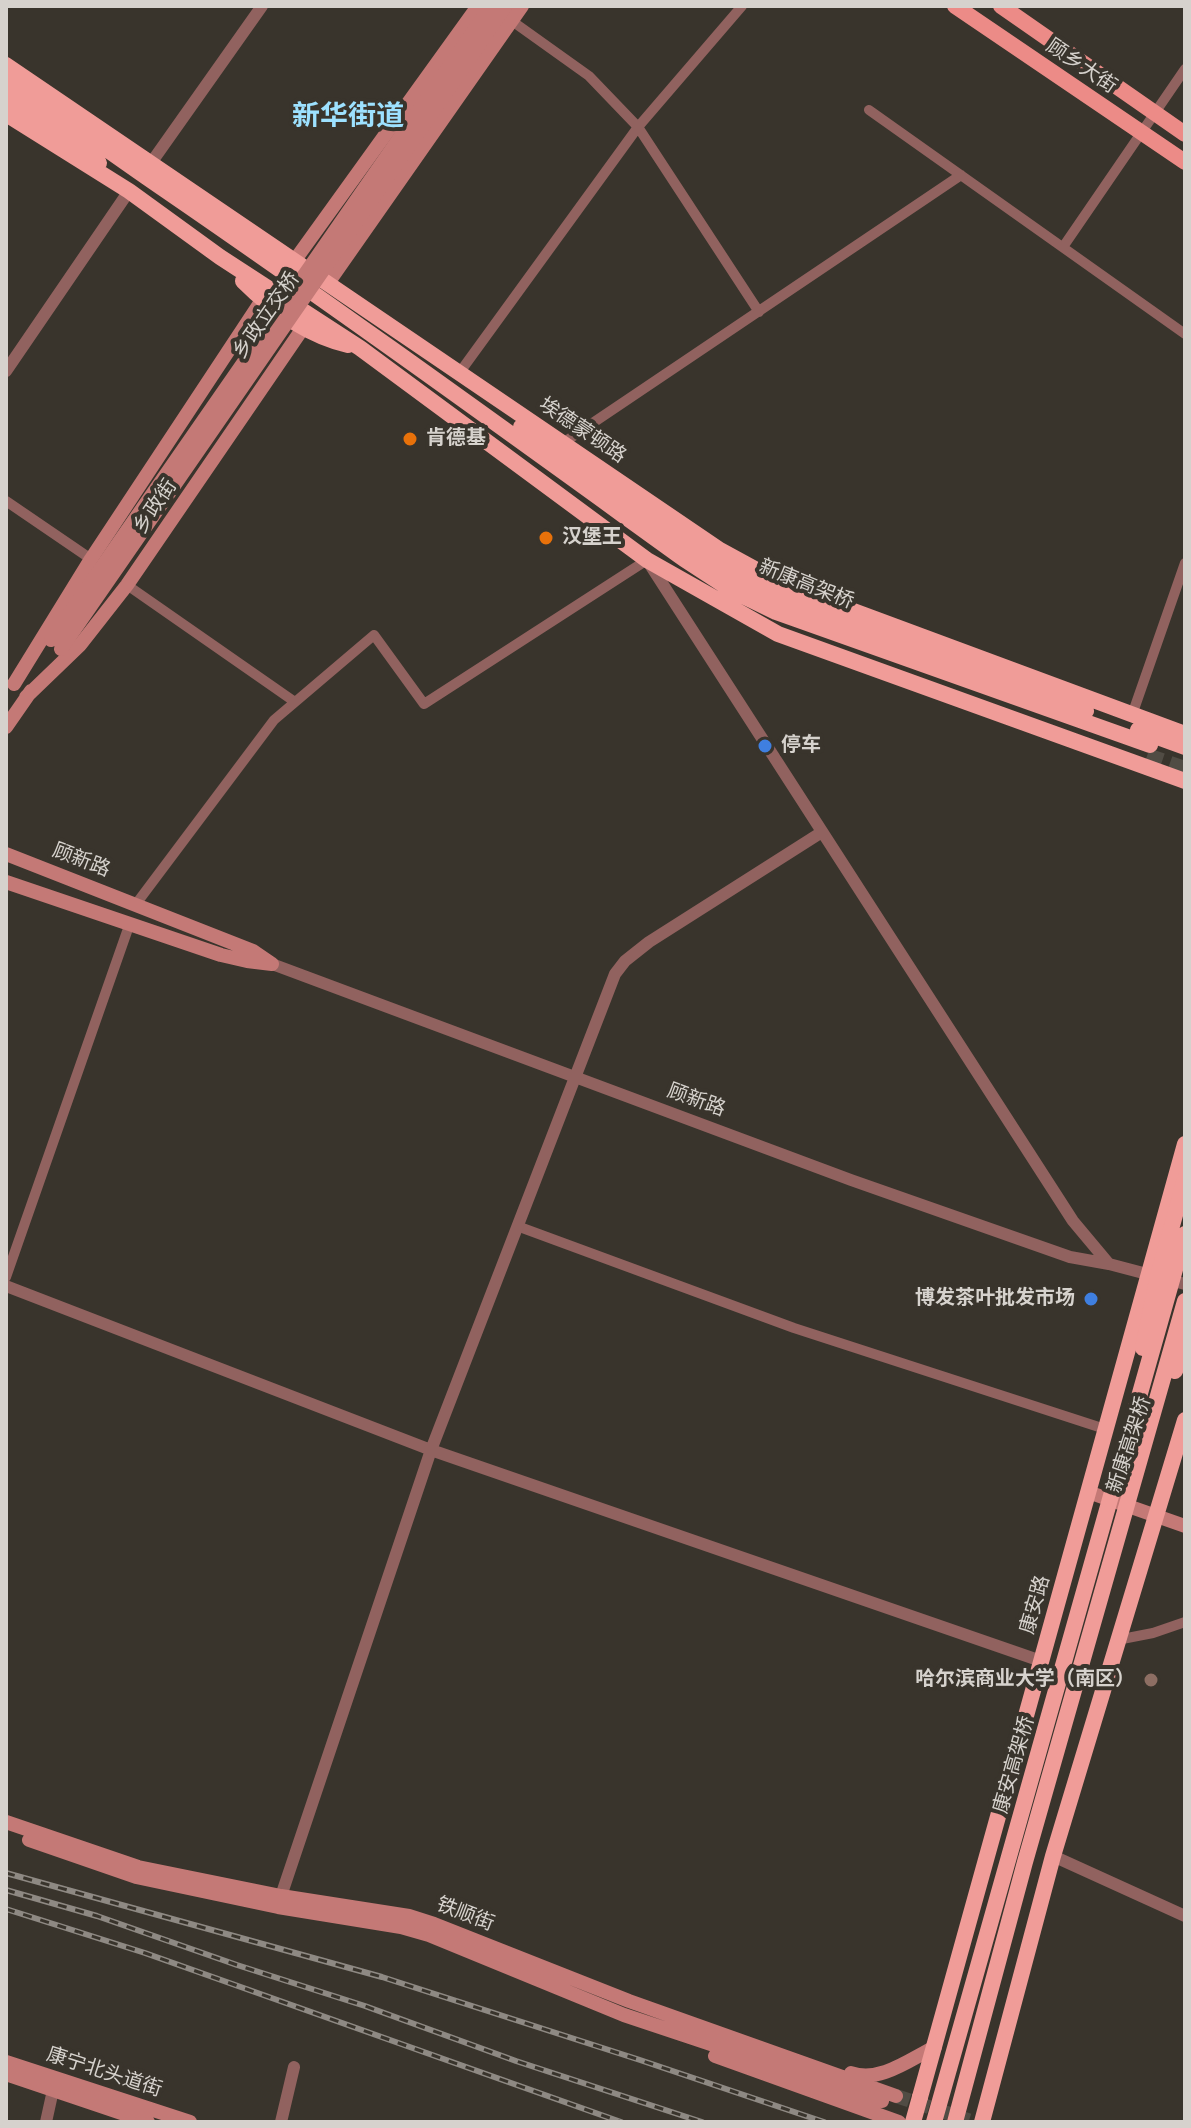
<!DOCTYPE html>
<meta charset="utf-8">
<style>
body{margin:0}
#map{position:relative;width:1191px;height:2128px;overflow:hidden;background:#39342c;font-family:Roboto,sans-serif}
canvas{display:block}
.frame{position:absolute;inset:0;border:8px solid #d6d2cd;pointer-events:none}
</style>
<div id="map">
<canvas width="1191" height="2128"></canvas>
<div class="frame"></div>
</div>
<script>
const ctx = document.querySelector('canvas').getContext('2d');
ctx.lineJoin = 'round';
function strokePath(path, color, width, dash) {
  ctx.strokeStyle = color;
  ctx.lineWidth = width;
  ctx.lineCap = dash ? 'butt' : 'round';
  ctx.setLineDash(dash || []);
  ctx.stroke(path);
}
function write(font, color, halo, rows, align = 'center') {
  ctx.font = font + ' Roboto,"Noto Sans SC",sans-serif';
  ctx.lineWidth = 8;
  ctx.setLineDash([]);
  ctx.textBaseline = 'middle';
  ctx.strokeStyle = halo;
  ctx.fillStyle = color;
  for (const [text, x, y, turn = 0] of rows) {
    ctx.save();
    ctx.translate(x, y);
    ctx.rotate((+turn || 0) * Math.PI / 180);
    ctx.textAlign = isNaN(turn) ? turn : align;
    if (halo) ctx.strokeText(text, 0, 0);
    ctx.fillText(text, 0, 0);
    ctx.restore();
  }
}
const secondaryTunnel = new Path2D(`
 M 896,2096 L 974,2122`);
const trunkTunnel = new Path2D(`
 M 1147,756 L 1185,769`);
const minor = new Path2D(`
 M 512,21 L 589,76 L 638,127 L 759,312
 M 869,110 L 1185,334
 M 1063,247 L 1185,69
 M 460,372 L 638,127 L 742,6
 M 563,443 L 961,175
 M 6,501 L 91,559
 M 127,585 L 295,702
 M 1132,715 L 1185,563
 M 136,904 L 274,720 L 374,635 L 424,704 L 647,560
 M 517,1226 L 794,1328 L 1105,1429
 M 6,1277 L 130,923
 M 1117,1640 L 1153,1633 L 1185,1622`);
const tertiary = new Path2D(`
 M 151,163 L 262,6
 M 6,371 L 129,191
 M 649,563 L 1073,1221 L 1109,1264 L 1185,1284
 M 272,964 L 851,1180 L 1070,1257 L 1109,1264
 M 6,1286 L 431,1450 L 1041,1661
 M 1053,1856 L 1185,1916
 M 281,1896 L 431,1450 L 615,974 L 625,961 L 649,942 L 822,832
 M 46,2122 L 55,2081
 M 281,2122 L 294,2067`);
const secondary = new Path2D(`
 M 295,260 L 478,6
 M 328,283 L 522,6
 M 14,684 L 91,559 L 262,300
 M 26,697 L 80,645 L 127,585 L 303,328
 M 6,727 L 31,691
 M 6,854 L 253,951 L 272,964
 M 6,882 L 221,955 L 247,961 L 272,964
 M 1088,1492 L 1185,1526
 M 6,1822 L 138,1867 L 281,1896 L 409,1916 L 434,1924 L 629,2001 L 896,2096
 M 29,1840 L 136,1877 L 278,1907 L 401,1927 L 429,1935 L 624,2015 L 882,2101
 M 715,2056 L 899,2122
 M 6,2062 L 190,2122
 M 851,2073 C 880,2083 909,2060 935,2047
 M 6,2074 L 148,2122`);
const primary = new Path2D(`
 M 955,6 L 1185,162
 M 1001,6 L 1185,134`);
const trunk = new Path2D(`
 M 6,65 L 720,550 L 786,586 L 1185,734
 M 6,80 C 60,115 112,154 165,190 C 340,310 512,435 684,559 L 733,591 L 776,612 L 1150,745
 M 6,97 L 73,140 L 99,163
 M 6,114 L 129,191 L 220,257 L 360,348 L 647,560 L 778,634 L 1185,781
 M 243,281 C 273,311 307,335 348,345
 M 521,427 C 606,488 689,557 785,601 L 1086,711
 M 1138,730 L 1185,747
 M 920,2097 L 1185,1144
 M 982,2122 L 1053,1856 L 1185,1420`);
const rail = new Path2D(`
 M 6,1873 L 382,1977 L 640,2060 L 824,2122
 M 6,1890 L 97,1916 L 237,1965 L 365,2006 L 516,2061 L 702,2122
 M 6,1909 L 145,1953 L 621,2122`);
const secondaryBridge = new Path2D(`
 M 51,640 L 491,6
 M 61,649 L 506,6`);
const trunkBridge = new Path2D(`
 M 1143,1348 L 1158,1276 L 1185,1179
 M 1175,1371 L 1185,1344
 M 913,2122 L 920,2097
 M 934,2122 L 1185,1234
 M 955,2122 L 1025,1862 L 1185,1301`);
const markers = [
 [410,439,8,"#e8710a"],
 [546,538,8,"#e8710a"],
 [765,746,8,"#3f7fe0"],
 [1091,1299,8,"#3f7fe0"],
 [1151,1680,8,"#8d6e63"]
];
const streetNames = [
 ["顾乡大街",1081,67,34],
 ["乡政立交桥",267,316,-55],
 ["埃德蒙顿路",582,431,34],
 ["乡政街",156,507,-56],
 ["新康高架桥",806,585,22],
 ["顾新路",81,861,21],
 ["顾新路",696,1101,20],
 ["新康高架桥",1130,1445,-72],
 ["康安路",1036,1605,-74],
 ["康安高架桥",1015,1765,-74],
 ["铁顺街",465,1915,21],
 ["康宁北头道街",104,2073,18]
];
const poiNames = [
 ["肯德基",426,439],
 ["汉堡王",562,538],
 ["停车",781,746],
 ["博发茶叶批发市场",1075,1299,"right"],
 ["哈尔滨商业大学（南区）",1135,1680,"right"]
];
const districtNames = [
 ["新华街道",348,118]
];
strokePath(secondaryTunnel, '#514c44', 14, [14, 7]);
strokePath(trunkTunnel, '#514c44', 16, [16, 8]);
strokePath(minor, '#91625f', 10);
strokePath(tertiary, '#91625f', 12);
strokePath(secondary, '#c47976', 14);
strokePath(primary, '#ec8b87', 16);
strokePath(trunk, '#f09c98', 16);
strokePath(rail, '#8e8983', 6);
strokePath(rail, '#39342c', 3, [9]);
strokePath(secondaryBridge, '#c47976', 14);
strokePath(trunkBridge, '#f09c98', 16);
for (const [x, y, r, color] of markers) {
  const dot = new Path2D();
  dot.arc(x, y, r, 0, 2 * Math.PI);
  ctx.fillStyle = color;
  ctx.fill(dot);
  strokePath(dot, '#39342c', 3);
}
write('20px', '#d6d2cd', '#39342c', streetNames);
write('bold 20px', '#d6d2cd', '#39342c', poiNames, 'left');
write('bold 28px', '#9de1ff', '#39342c', districtNames);
</script>
